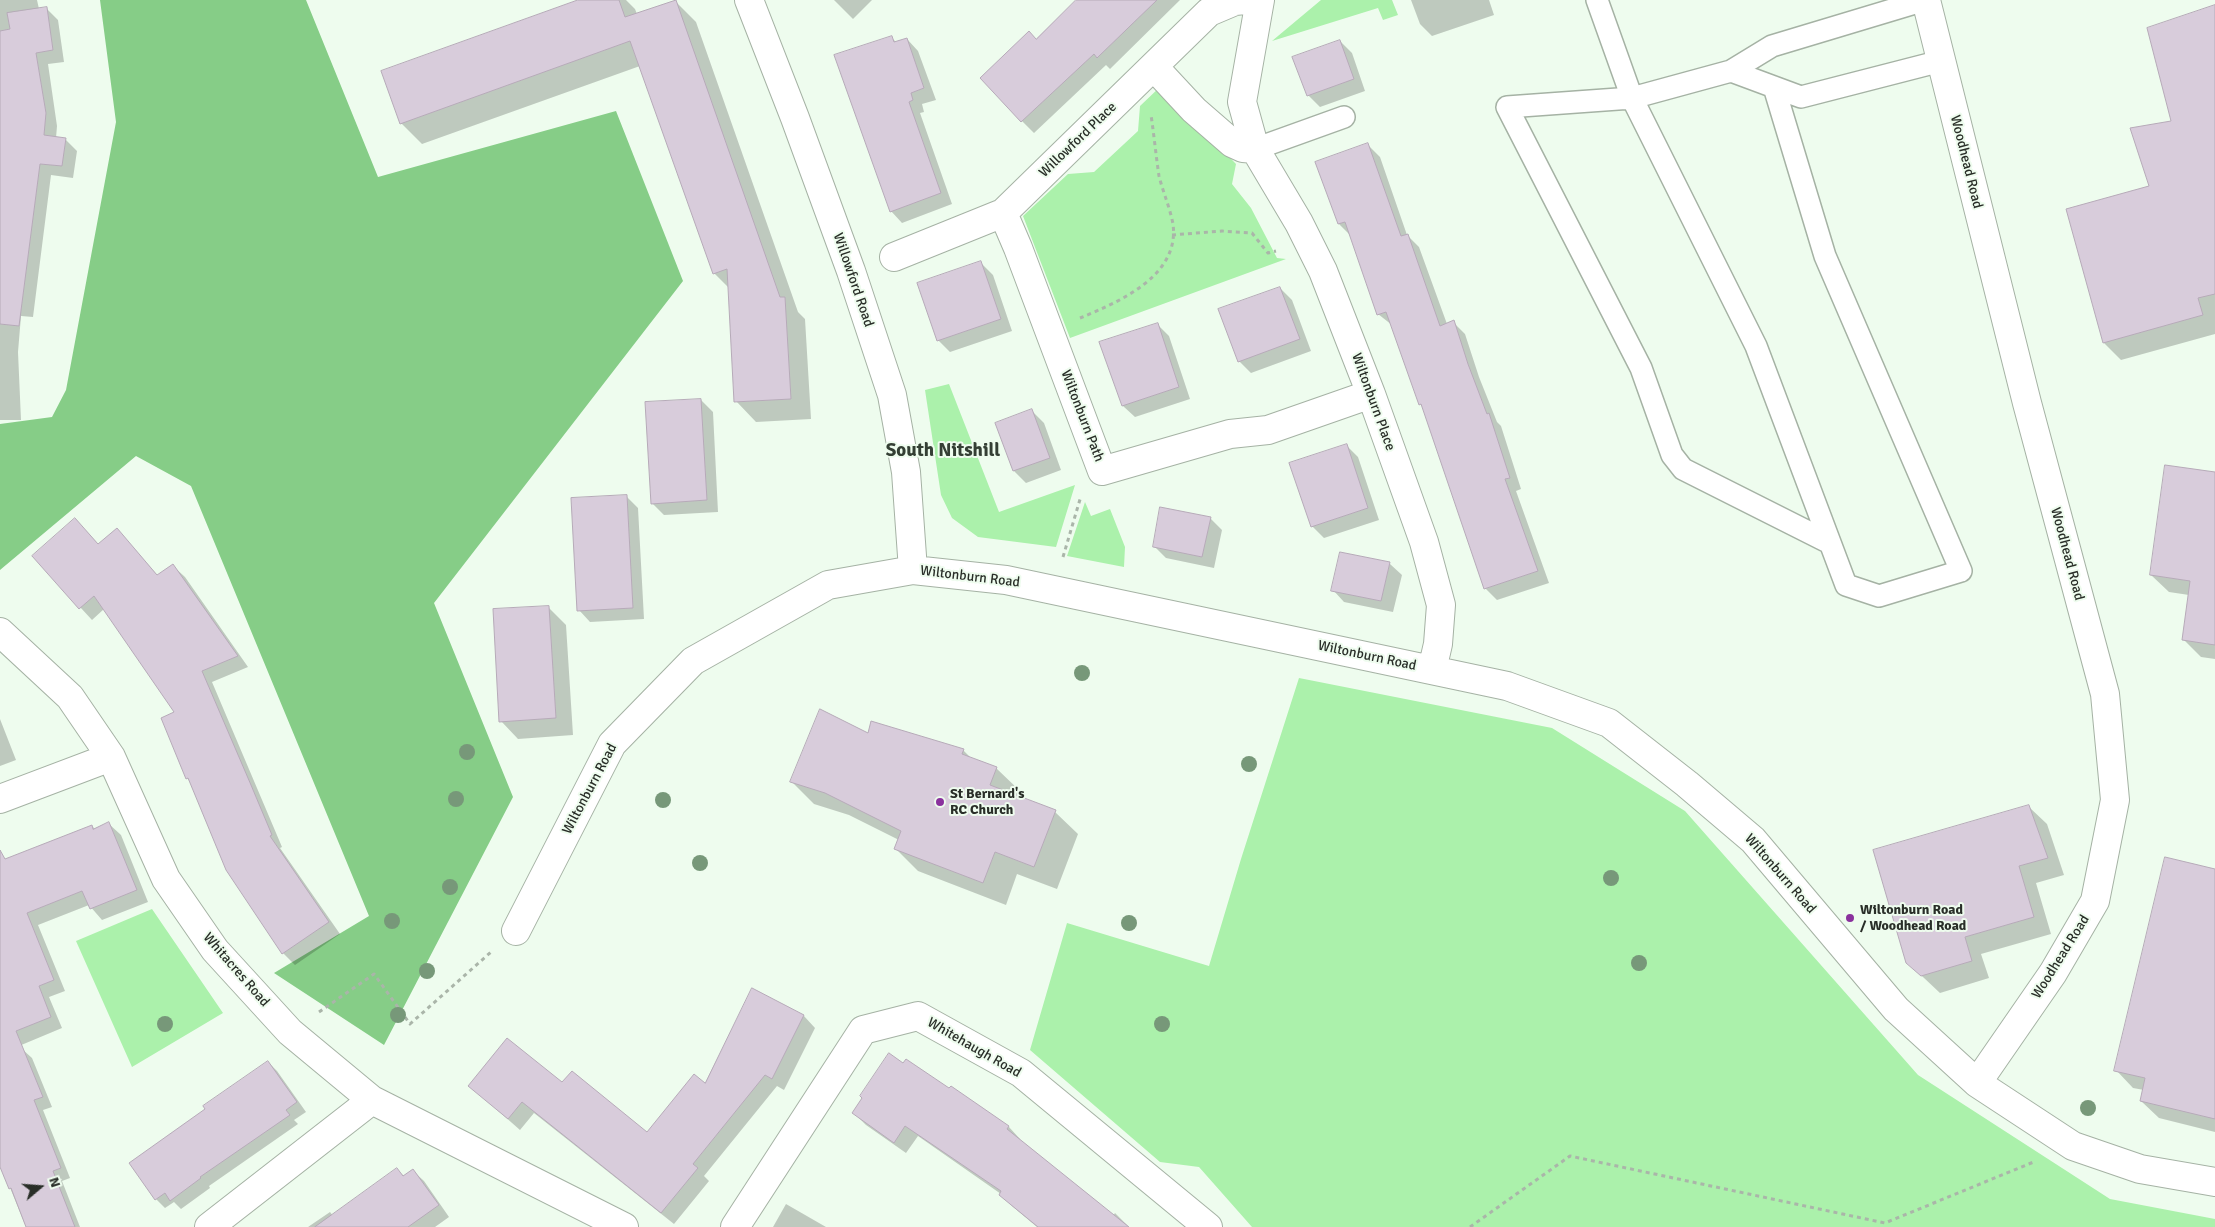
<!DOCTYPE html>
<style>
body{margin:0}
#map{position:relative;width:2215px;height:1227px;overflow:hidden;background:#eefcee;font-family:Signika,sans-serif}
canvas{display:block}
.north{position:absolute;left:15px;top:1162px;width:50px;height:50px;-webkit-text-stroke:4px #eefcee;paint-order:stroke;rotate:72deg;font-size:14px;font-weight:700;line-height:20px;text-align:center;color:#292e28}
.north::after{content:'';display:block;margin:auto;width:18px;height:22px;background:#292e28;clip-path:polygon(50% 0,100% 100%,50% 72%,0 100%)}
</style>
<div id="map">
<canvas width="2215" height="1227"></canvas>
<div class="north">N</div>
</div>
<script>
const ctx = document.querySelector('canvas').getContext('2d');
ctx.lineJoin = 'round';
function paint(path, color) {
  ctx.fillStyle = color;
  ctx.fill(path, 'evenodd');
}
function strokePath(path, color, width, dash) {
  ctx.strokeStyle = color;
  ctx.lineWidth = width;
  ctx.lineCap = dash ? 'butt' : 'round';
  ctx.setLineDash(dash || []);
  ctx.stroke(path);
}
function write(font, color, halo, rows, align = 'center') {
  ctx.font = font + ' Signika,sans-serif';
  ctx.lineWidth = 4;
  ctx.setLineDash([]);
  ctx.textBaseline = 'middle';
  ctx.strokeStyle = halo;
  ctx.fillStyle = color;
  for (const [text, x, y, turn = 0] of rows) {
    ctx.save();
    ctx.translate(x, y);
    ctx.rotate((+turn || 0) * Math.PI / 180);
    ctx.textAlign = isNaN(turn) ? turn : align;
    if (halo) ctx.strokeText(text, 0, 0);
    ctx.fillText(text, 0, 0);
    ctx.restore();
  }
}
const green = new Path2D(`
 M 1321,0 L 1392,0 L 1398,15 L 1383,20 L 1378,8 L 1272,41 Z
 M 1161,86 L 1236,164 L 1232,184 L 1251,208 L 1277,258 L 1286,259 L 1070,338 L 1023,216 L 1068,174 L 1094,172 L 1138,131 L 1140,106 Z
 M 949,384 L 999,512 L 1075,485 L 1056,547 L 978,537 L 952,518 L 941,495 L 925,390 Z
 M 1085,502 L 1091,516 L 1110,509 L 1125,547 L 1124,567 L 1067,556 Z
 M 1299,678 L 1552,728 L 1685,811 L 1918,1075 L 2110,1199 L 2215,1219 L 2215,1227 L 1252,1227 L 1199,1167 L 1160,1162 L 1030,1050 L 1067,923 L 1209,966 L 1241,859 Z
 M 152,909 L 223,1013 L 132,1067 L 76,941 Z`);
const forest = new Path2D(`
 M 100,0 L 306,0 L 378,177 L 616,111 L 683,281 L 434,603 L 513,797 L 384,1045 L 274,973 L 369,916 L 191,486 L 136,456 L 0,570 L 0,424 L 52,417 L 66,390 L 116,122 Z`);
const shadow = new Path2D(`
 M 0,0 L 37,0 L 39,9 L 46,8 L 58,20 L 64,62 L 48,64 L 57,126 L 56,138 L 65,139 L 77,151 L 73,178 L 51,175 L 33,317 L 21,316 L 18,352 L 21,420 L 0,420 Z
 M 582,0 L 626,0 L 635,9 L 637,14 L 675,1 L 696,22 L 798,312 L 805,319 L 811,419 L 756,422 L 736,401 L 729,288 L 714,273 L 640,66 L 422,144 L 401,123 Z
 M 834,0 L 872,0 L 853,19 Z
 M 1079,0 L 1180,0 L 1110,69 L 1106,65 L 1034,133 L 1022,121 L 1037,40 Z
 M 1411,0 L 1489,0 L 1494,15 L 1432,36 L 1420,24 Z
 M 2215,7 L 2215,334 L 2121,360 L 2104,343 L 2151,186 Z
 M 892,38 L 897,43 L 907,39 L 918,51 L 936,100 L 922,104 L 924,112 L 920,113 L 952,204 L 902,223 L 891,211 Z
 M 1340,41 L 1352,53 L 1365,91 L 1320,107 L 1308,95 Z
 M 1368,145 L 1380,157 L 1407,235 L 1419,247 L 1447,324 L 1453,322 L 1465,334 L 1479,377 L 1497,422 L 1501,426 L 1521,489 L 1516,491 L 1549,583 L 1497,600 L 1486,589 L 1423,407 L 1420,404 L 1392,325 L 1378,314 L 1351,236 L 1339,224 Z
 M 981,263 L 993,275 L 1012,331 L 950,352 L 938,340 Z
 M 1280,288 L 1292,300 L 1311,351 L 1251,373 L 1239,361 Z
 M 1157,324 L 1169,336 L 1190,399 L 1135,417 L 1123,406 Z
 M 701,400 L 713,412 L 718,512 L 664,515 L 652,503 Z
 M 1032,411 L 1044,423 L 1061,470 L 1026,483 L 1014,471 L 997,424 Z
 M 1346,445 L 1358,457 L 1379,520 L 1324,538 L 1312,526 Z
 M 2215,473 L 2215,659 L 2201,657 L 2183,639 L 2189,595 L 2169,592 L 2151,575 Z
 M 626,496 L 638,508 L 644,619 L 590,622 L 579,610 Z
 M 75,519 L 99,545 L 128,542 L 158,576 L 173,566 L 185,577 L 248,667 L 212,682 L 282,847 L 280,848 L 340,934 L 295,965 L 283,953 L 227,870 L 191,783 L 187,778 L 176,712 L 104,609 L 92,620 L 33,556 Z
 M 1211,519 L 1222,530 L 1214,568 L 1166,558 L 1154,546 Z
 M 1341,554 L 1390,564 L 1402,575 L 1393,612 L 1344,602 L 1333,590 Z
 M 548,607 L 566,625 L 573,735 L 518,739 L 501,721 Z
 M 0,719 L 16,760 L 0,766 Z
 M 869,735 L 963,750 L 972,759 L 996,768 L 1019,790 L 1016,797 L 1055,812 L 1078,834 L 1057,889 L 1017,874 L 1006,905 L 918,871 L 896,849 L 899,840 L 849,815 L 814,804 L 792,782 Z
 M 2029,807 L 2047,824 L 2064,875 L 2036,883 L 2051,934 L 1981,954 L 1989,978 L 1940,993 L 1907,962 Z
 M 109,824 L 121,835 L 148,902 L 102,920 L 89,905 L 38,925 L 65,991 L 49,997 L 62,1028 L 7,1051 L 0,1044 L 0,864 L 92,826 L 95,829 Z
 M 2215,870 L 2215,1132 L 2159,1118 L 2141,1101 L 2144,1090 L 2133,1088 L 2116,1070 Z
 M 804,1016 L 815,1028 L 784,1090 L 777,1086 L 704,1176 L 709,1181 L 674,1224 L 534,1113 L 520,1130 L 470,1086 L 563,1084 L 647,1134 L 706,1085 Z
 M 22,1049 L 32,1058 L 52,1107 L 43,1110 L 70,1178 L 62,1181 L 80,1227 L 26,1227 L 0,1163 L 0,1058 Z
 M 268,1062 L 277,1071 L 306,1112 L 294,1120 L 298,1124 L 209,1186 L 210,1188 L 181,1209 L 174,1202 L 165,1208 L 156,1199 L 207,1109 Z
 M 951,1087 L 1009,1127 L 1020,1139 L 1019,1141 L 1113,1216 L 1115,1213 L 1129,1227 L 1037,1227 L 1012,1206 L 1001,1194 L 918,1136 L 906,1153 L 866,1125 L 854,1113 L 949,1090 Z
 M 397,1170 L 404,1176 L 412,1170 L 424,1181 L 449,1217 L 435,1227 L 308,1227 L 330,1212 L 333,1216 Z
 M 786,1204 L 826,1227 L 773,1227 Z`);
const building = new Path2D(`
 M 578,0 L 619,0 L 625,17 L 676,0 L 780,297 L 785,297 L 791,399 L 734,402 L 727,269 L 713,274 L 630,41 L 400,124 L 381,71 Z
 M 1076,0 L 1157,0 L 1097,58 L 1094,54 L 1021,122 L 980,78 L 1029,31 L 1036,39 Z
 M 2215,5 L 2215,294 L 2198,298 L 2203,315 L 2103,343 L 2066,209 L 2149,186 L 2130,128 L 2171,121 L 2147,28 Z
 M 47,7 L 53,50 L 36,53 L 46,113 L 44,135 L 66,138 L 62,166 L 40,164 L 19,326 L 0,324 L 0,31 L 10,29 L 7,13 Z
 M 892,36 L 894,42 L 907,38 L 924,88 L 911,93 L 913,100 L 909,102 L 941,193 L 890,212 L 834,55 Z
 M 1340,40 L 1354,79 L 1307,96 L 1292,57 Z
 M 1368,143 L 1401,236 L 1408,234 L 1440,326 L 1454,320 L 1468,364 L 1487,414 L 1489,413 L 1510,478 L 1505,479 L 1538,571 L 1484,589 L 1421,404 L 1419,405 L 1386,312 L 1377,315 L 1345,222 L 1338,224 L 1315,162 Z
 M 981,261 L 1001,319 L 937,341 L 917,283 Z
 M 1280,287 L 1300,339 L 1238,362 L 1218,309 Z
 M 1158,323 L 1179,387 L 1122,406 L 1099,342 Z
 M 701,399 L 707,500 L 651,504 L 645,402 Z
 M 1032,409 L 1050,458 L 1013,471 L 995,423 Z
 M 1347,444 L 1368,508 L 1311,527 L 1289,463 Z
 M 2165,465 L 2215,472 L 2215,645 L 2182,640 L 2190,581 L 2150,575 Z
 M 627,495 L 633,608 L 577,611 L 571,498 Z
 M 1160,507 L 1211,517 L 1202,557 L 1153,547 Z
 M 75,518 L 98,544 L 117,528 L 157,575 L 173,564 L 238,656 L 202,671 L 251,785 L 272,835 L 270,836 L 329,922 L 282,954 L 226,870 L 188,778 L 186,779 L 161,718 L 174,712 L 94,596 L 79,609 L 32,556 Z
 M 1340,552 L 1390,562 L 1381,601 L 1331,591 Z
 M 549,606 L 556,718 L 499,722 L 493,609 Z
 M 820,709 L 868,733 L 871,721 L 964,749 L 962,754 L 997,767 L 990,785 L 1056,810 L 1034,867 L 995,852 L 983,883 L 894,849 L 901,831 L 825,793 L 790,782 Z
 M 2029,805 L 2048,858 L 2019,866 L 2034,917 L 1965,937 L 1972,961 L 1921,976 L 1906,963 L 1873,850 Z
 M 109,822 L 137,890 L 90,909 L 82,891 L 27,913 L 54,980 L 39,986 L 51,1017 L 16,1031 L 43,1097 L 34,1100 L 61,1168 L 53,1171 L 75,1227 L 26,1227 L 11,1188 L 9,1189 L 0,1167 L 0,850 L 5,859 L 92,825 L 93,829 Z
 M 2165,857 L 2215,869 L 2215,1119 L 2140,1101 L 2145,1078 L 2114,1071 Z
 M 752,988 L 804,1015 L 772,1079 L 765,1075 L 693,1164 L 698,1168 L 661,1213 L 522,1102 L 508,1119 L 468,1086 L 507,1038 L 562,1082 L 572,1071 L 647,1132 L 694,1074 L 705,1083 Z
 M 889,1053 L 903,1063 L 906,1059 L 949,1088 L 951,1086 L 1009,1126 L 1007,1129 L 1129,1227 L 1038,1227 L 999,1195 L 1001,1191 L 905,1126 L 894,1143 L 852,1113 L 862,1098 L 860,1096 Z
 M 268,1061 L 297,1102 L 286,1110 L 290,1115 L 200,1177 L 201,1178 L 170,1201 L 165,1193 L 155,1200 L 129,1163 L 205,1109 L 203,1106 Z
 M 397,1168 L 403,1176 L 413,1169 L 439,1205 L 408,1227 L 315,1227 Z`);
const path = new Path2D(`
 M 1172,235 L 1222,231 L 1252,233 L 1268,253 L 1276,251
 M 1080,318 C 1119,302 1180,276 1173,224 C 1170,208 1163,192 1159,176 C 1156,156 1154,135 1151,115
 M 1063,557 L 1081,496
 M 319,1012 L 374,974 L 410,1024 L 491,952
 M 1470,1227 L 1570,1156 L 1885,1223 L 2036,1161`);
const service = new Path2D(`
 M 1597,0 L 1632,98 L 1507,107 L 1641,368 L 1672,455 L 1683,469 L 1830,543
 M 1731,71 L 1801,97 L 1941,61
 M 1774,87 L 1825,256 L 1961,571 L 1879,596 L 1846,585 L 1756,346 L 1632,98 L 1731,71 L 1772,46 L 1925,0
 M 1255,149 L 1344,117`);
const minor = new Path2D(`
 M 749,0 L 795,118 L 851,271 L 892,395 L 906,472 L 913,570
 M 1260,0 L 1242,102 L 1255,149 L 1299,223 L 1323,271 L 1371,394 L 1424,542 L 1441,605 L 1438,644 L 1432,670
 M 1926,0 L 2027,403 L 2105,694 L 2115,800 L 2095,901 L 2053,973 L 1977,1083
 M 1154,67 L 1194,110 L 1232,143 L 1243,148 L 1255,149
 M 1003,213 L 1018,248 L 1102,471 L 1230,434 L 1268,430 L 1371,394
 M 894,257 L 1003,213 L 1209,12 L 1235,1 L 1245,0
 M 0,632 L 70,697 L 111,757 L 166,879 L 215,950 L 290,1032 L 372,1100 L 624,1227
 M 0,799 L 111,757
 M 516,931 L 612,744 L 693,661 L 828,585 L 913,570 L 1006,580 L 1507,686 L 1609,723 L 1687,784 L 1753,840 L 1896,1009 L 1977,1083 L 2073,1146 L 2140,1169 L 2215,1182
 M 209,1227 L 372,1100
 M 735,1227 L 863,1030 L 918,1016 L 1021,1073 L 1208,1227`);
const trees = [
 [1082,673],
 [467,752],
 [1249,764],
 [456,799],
 [663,800],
 [700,863],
 [1611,878],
 [450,887],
 [392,921],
 [1129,923],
 [1639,963],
 [427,971],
 [398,1015],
 [165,1024],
 [1162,1024],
 [2088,1108]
];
const markers = [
 [940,802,5,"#8a319d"],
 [1850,918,5,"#8a319d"]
];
const streetNames = [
 ["Willowford Place",1078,140,-44],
 ["Woodhead Road",1966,162,76],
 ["Willowford Road",853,280,71],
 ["Wiltonburn Place",1373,402,70],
 ["Wiltonburn Path",1082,416,69],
 ["Woodhead Road",2067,554,75],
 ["Wiltonburn Road",970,577,7],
 ["Wiltonburn Road",1367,656,12],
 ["Wiltonburn Road",590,789,-62],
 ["Wiltonburn Road",1780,874,49],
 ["Woodhead Road",2061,957,-58],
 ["Whitacres Road",236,970,49],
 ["Whitehaugh Road",974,1048,30]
];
const poiNames = [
 ["St Bernard's",950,794],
 ["RC Church",950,810],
 ["Wiltonburn Road",1860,910],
 ["/ Woodhead Road",1860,926]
];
const districtNames = [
 ["South Nitshill",943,451]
];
paint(green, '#abf1ab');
paint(forest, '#86cd87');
paint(shadow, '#0003');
paint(building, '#d8ccdb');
strokePath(building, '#b6aab8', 1);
strokePath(service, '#a5b2a4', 24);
strokePath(minor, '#a5b2a4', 30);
strokePath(path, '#aab5a9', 3, [4, 4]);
strokePath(service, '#fff', 21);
strokePath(minor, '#fff', 28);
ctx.fillStyle = '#779879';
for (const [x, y] of trees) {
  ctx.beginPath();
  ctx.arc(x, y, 8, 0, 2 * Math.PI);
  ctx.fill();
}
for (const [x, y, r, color] of markers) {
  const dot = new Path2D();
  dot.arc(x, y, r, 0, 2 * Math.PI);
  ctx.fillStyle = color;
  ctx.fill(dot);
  strokePath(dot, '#eefcee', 2);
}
write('14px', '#292e28', '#eefcee', streetNames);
write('bold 14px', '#292e28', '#eefcee', poiNames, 'left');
write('bold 19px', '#343f34', '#eefcee', districtNames);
</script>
